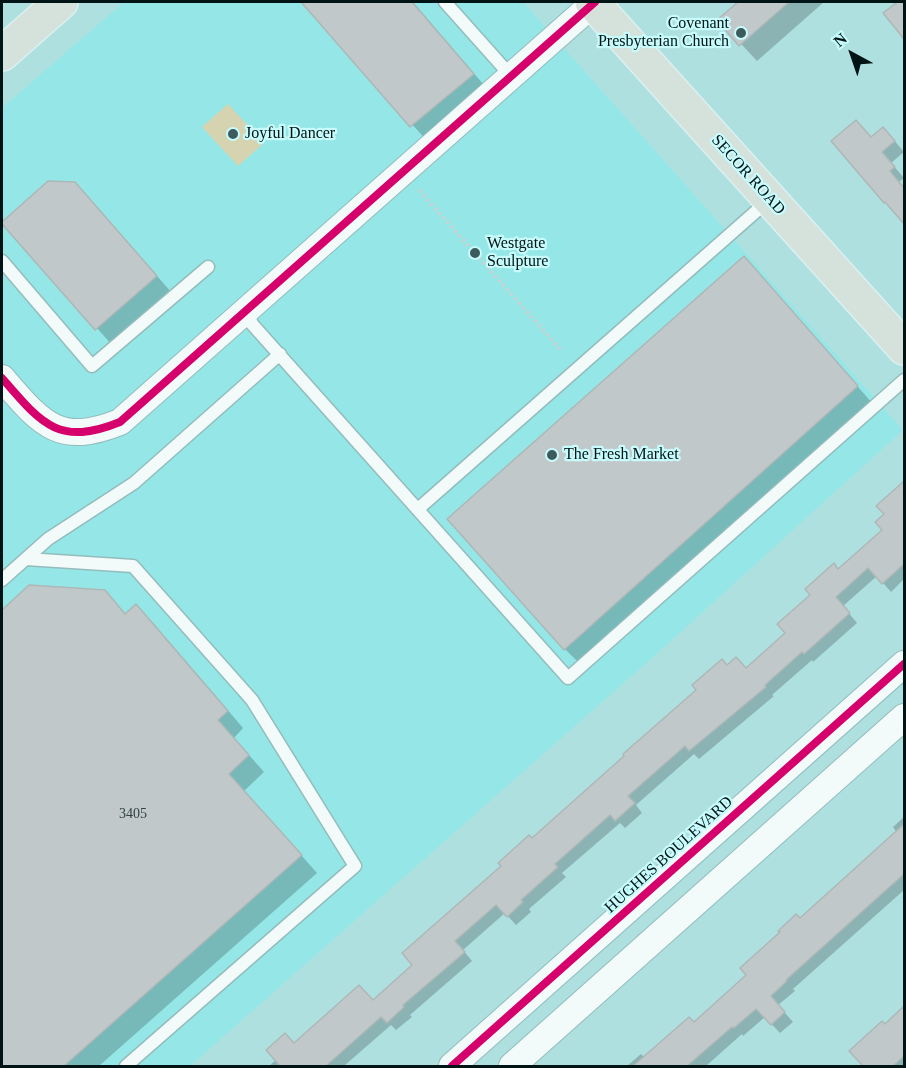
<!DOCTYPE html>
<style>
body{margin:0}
#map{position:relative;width:906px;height:1068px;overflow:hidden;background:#aee0e0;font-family:"Times New Roman",serif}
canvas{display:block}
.frame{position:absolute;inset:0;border:3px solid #001415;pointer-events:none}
.north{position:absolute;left:822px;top:24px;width:60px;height:60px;-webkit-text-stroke:4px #c7fbfc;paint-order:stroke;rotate:320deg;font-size:16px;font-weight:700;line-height:24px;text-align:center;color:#001415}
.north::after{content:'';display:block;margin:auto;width:21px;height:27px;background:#001415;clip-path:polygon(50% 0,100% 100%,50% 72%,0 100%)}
</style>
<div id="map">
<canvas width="906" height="1068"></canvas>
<div class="frame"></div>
<div class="north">N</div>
</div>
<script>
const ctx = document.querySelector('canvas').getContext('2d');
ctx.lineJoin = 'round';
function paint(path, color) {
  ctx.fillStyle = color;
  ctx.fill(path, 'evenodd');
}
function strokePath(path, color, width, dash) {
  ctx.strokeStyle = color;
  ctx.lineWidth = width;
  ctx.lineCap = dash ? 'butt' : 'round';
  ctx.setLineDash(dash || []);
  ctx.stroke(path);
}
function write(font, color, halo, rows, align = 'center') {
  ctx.font = font + ' "Times New Roman",serif';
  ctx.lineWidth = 4.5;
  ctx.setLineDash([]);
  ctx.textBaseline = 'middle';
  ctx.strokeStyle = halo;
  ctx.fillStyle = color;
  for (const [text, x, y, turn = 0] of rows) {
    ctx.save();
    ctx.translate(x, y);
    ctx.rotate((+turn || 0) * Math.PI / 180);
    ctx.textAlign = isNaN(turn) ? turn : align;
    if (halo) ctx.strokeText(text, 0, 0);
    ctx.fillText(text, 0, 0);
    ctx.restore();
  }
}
const built = new Path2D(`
 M 124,2 L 523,2 L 903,430 L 653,657 L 190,1066 L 2,1066 L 2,108 Z`);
const green = new Path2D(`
 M 228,104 L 264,143 L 238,166 L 202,127 Z`);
const shadow = new Path2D(`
 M 303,2 L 413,2 L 489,91 L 428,142 Z
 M 740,2 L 824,2 L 757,61 L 719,20 Z
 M 900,2 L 904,2 L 904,36 L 885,13 Z
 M 872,139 L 893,139 L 904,152 L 891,163 L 904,178 L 899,182 L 904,189 L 904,222 L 885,202 L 833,142 Z
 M 91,201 L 172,293 L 113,346 L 3,223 Z
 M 760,275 L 873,404 L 581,665 L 565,649 Z
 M 896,490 L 904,498 L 904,579 L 891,592 L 877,576 L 843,606 L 857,623 L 813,662 L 812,660 L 772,695 L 774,696 L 699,759 L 694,754 L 636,805 L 642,813 L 625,828 L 620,823 L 562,873 L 566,877 L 529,909 L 531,912 L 516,925 L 505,913 L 463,950 L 472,961 L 410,1015 L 412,1017 L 396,1030 L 391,1025 L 344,1066 L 269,1066 L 294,1044 L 373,1002 L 414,965 L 532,840 L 727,666 L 746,670 L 787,633 L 839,570 L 884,530 L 886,515 Z
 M 29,587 L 104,591 L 126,615 L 136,606 L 153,623 L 243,728 L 234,738 L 264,772 L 244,791 L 317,873 L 99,1066 L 2,1066 L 2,612 Z
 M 904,817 L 904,890 L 793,989 L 795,991 L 778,1005 L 793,1022 L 780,1033 L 765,1017 L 743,1036 L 742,1034 L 706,1066 L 627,1066 L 641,1054 L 645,1058 L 694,1024 L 748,975 L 742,968 L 796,916 L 800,920 L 897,833 L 893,827 Z
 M 904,1008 L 904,1066 L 862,1066 L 885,1026 Z`);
const building = new Path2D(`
 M 301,2 L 412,2 L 474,74 L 410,127 Z
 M 738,2 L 789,2 L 739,46 L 717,20 Z
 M 897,2 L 904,2 L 904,39 L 883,13 Z
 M 856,120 L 871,137 L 883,127 L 895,141 L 882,152 L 895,167 L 890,171 L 904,188 L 904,224 L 885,202 L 884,203 L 831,141 Z
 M 48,181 L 75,182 L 157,276 L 95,330 L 2,224 L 2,222 Z
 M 744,256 L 858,386 L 564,650 L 447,519 Z
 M 904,481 L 904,564 L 882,584 L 868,568 L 836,597 L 850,613 L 804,654 L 802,652 L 765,685 L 766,687 L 689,751 L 685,746 L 628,796 L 635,803 L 615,821 L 610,815 L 555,864 L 558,867 L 521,900 L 523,902 L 507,917 L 496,905 L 455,941 L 465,952 L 403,1005 L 404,1007 L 387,1023 L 381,1017 L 326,1066 L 280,1066 L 266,1050 L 285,1033 L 294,1043 L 359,985 L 373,1000 L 412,965 L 402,953 L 501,866 L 498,863 L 529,835 L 532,838 L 624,756 L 623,754 L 696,690 L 692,685 L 722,659 L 727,665 L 736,657 L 746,668 L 785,633 L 777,624 L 810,595 L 805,589 L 834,563 L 838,569 L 882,530 L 875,522 L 884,514 L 876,506 Z
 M 29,585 L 105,590 L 125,614 L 136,604 L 228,711 L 218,720 L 249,755 L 229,774 L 302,855 L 64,1066 L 2,1066 L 2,610 Z
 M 904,824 L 904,874 L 786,980 L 787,981 L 771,996 L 785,1012 L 771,1025 L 756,1009 L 734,1028 L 732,1027 L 687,1066 L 633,1066 L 689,1017 L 694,1022 L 746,975 L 740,968 L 780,932 L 778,931 L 796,914 L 800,918 Z
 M 904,1006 L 904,1056 L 893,1066 L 863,1066 L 849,1051 L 882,1021 L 885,1024 Z`);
const path = new Path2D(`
 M 419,190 L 560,349`);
const lane = new Path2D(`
 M 445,2 L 511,76
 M 2,261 L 92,366 L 208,267
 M 247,310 L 252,324 L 568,678 L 904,380
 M 418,509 L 769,200
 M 26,559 L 133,566 L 252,700 L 355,866 L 126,1066
 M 2,580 L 48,539 L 134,483 L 280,354`);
const street = new Path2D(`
 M 2,378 C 41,423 58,447 120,422 L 595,2
 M 452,1066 L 904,664
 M 512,1066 L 904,717`);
const primary = new Path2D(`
 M 592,2 L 904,348
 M 2,54 L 61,2`);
const cycleway = new Path2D(`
 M 2,378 C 41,423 58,447 120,422 L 595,2
 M 452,1066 L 904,664`);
const markers = [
 [741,33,6,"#3d5b5c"],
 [233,134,6,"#3d5b5c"],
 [475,253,6,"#3d5b5c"],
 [552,455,6,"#3d5b5c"]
];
const numberNames = [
 ["3405",133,814]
];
const poiNames = [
 ["Covenant",729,24,"right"],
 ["Presbyterian Church",729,42,"right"],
 ["Joyful Dancer",245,134],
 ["Westgate",487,244],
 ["Sculpture",487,262],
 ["The Fresh Market",564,455]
];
const streetNames = [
 ["SECOR ROAD",748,175,48],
 ["HUGHES BOULEVARD",669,855,-42]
];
paint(built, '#95e6e7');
paint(green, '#d5d3b0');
paint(shadow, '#0003');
paint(building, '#c1c8c9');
strokePath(building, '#aeb7b7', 1.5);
strokePath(lane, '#93bcbc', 15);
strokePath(street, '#93bcbc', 28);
strokePath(primary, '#dbf1f1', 36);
strokePath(path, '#c5d4d4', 4, [3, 3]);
strokePath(lane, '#f3fafa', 12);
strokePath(street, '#f3fafa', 26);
strokePath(primary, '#d5e1db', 33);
strokePath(cycleway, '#d6006c', 8);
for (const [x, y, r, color] of markers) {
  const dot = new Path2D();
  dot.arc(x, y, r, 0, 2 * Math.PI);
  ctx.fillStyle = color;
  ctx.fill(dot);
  strokePath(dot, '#c7fbfc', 2);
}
write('14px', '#304142', null, numberNames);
write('16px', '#001415', '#c7fbfc', poiNames, 'left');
write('16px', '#001415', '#c7fbfc', streetNames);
</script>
